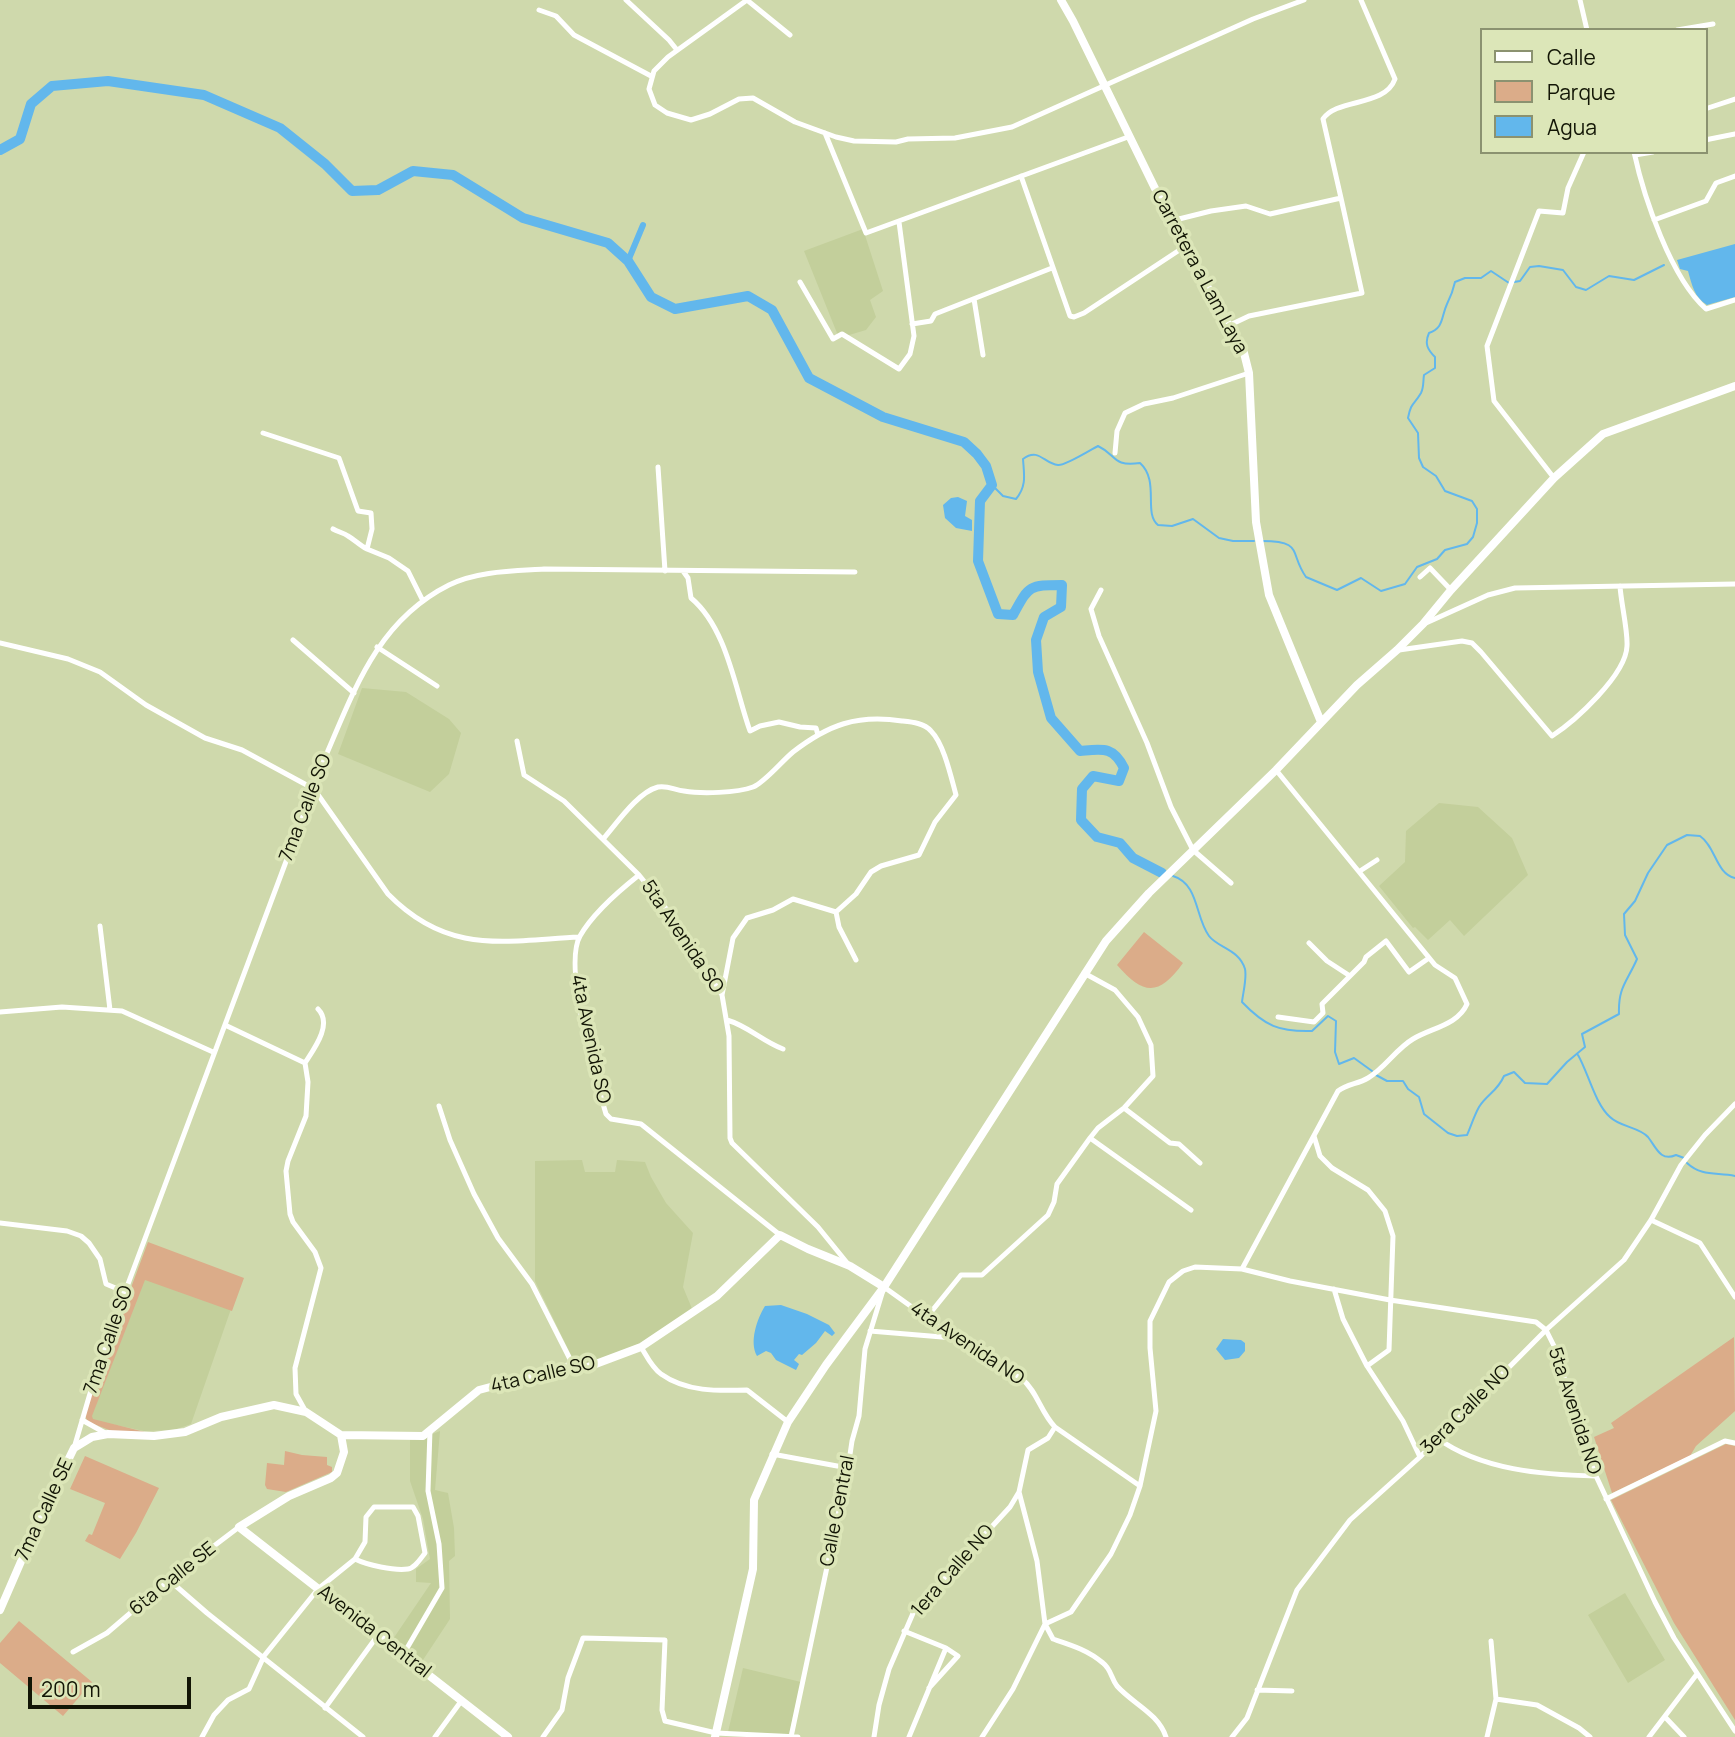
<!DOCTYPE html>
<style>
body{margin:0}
#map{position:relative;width:1735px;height:1737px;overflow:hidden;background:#cfd9ac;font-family:Manrope,sans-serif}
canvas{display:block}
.legend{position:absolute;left:1480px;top:28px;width:228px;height:126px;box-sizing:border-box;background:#dce6b8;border:2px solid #8b9270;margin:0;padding:9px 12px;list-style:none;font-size:21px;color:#121505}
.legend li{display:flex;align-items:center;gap:14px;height:35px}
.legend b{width:35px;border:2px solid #8b9270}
.scale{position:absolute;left:28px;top:1677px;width:163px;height:32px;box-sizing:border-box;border:4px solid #121505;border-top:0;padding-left:9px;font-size:21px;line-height:24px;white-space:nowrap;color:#121505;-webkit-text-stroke:5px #dce6b8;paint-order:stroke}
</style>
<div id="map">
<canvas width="1735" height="1737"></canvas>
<ul class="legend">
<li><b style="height:9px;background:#fff"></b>Calle</li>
<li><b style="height:19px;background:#dbac89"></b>Parque</li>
<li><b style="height:19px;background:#62b7ec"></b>Agua</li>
</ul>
<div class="scale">200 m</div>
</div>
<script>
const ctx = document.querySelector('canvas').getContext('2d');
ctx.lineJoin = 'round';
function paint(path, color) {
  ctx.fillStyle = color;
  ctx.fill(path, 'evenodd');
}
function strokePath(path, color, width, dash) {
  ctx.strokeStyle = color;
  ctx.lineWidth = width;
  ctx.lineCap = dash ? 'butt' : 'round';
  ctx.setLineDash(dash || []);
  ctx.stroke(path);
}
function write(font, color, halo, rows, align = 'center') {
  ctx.font = font + ' Manrope,sans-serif';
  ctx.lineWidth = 7;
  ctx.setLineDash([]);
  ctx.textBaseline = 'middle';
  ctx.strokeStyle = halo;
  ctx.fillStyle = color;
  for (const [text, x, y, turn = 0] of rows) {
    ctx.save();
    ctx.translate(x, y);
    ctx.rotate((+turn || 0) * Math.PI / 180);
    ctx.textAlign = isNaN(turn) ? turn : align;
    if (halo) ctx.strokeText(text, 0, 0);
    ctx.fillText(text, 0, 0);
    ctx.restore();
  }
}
const built = new Path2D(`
 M 863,229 L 883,291 L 870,300 L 876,317 L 866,330 L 839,338 L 804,251 Z
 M 362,688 L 406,692 L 449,719 L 461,733 L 449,774 L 430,792 L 338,754 Z
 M 1439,803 L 1478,807 L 1512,838 L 1528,875 L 1464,936 L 1450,920 L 1428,940 L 1415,927 L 1413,928 L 1379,886 L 1405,862 L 1406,831 Z
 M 582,1160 L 585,1172 L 615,1172 L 617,1160 L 645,1162 L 651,1177 L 666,1203 L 693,1233 L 683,1287 L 693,1311 L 644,1342 L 587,1364 L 572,1357 L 535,1281 L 535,1161 Z
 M 144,1278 L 231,1309 L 191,1424 L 174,1430 L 144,1431 L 92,1420 L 91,1416 Z
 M 440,1431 L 435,1490 L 448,1493 L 454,1528 L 455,1556 L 449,1561 L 450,1619 L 421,1663 L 391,1642 L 431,1583 L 416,1582 L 416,1569 L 430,1559 L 423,1519 L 410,1481 L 410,1440 L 425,1437 Z
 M 1625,1593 L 1665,1660 L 1628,1683 L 1588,1615 Z
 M 743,1668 L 801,1682 L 789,1734 L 728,1732 Z`);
const green = new Path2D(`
 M 1144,932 L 1183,963 C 1159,996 1144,996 1117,965 Z
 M 148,1242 L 244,1278 L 232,1311 L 145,1280 L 92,1416 L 93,1419 L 145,1432 L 112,1431 L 88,1422 L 84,1414 Z
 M 1734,1337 L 1735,1411 L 1696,1446 L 1690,1456 L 1612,1493 L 1594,1437 L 1614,1428 L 1611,1423 Z
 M 1726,1444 L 1735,1446 L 1735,1720 L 1674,1623 L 1611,1500 Z
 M 285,1451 L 302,1455 L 327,1457 L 327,1465 L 332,1467 L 332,1472 L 286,1492 L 267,1489 L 265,1485 L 267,1463 L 284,1465 Z
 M 85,1456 L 159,1488 L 136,1533 L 120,1559 L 85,1541 L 89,1534 L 92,1535 L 105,1503 L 70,1489 Z
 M 19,1621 L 92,1682 L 63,1716 L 0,1663 L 0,1643 Z`);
const water = new Path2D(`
 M 1735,244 L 1735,297 L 1707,305 C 1694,297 1692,285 1688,271 L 1680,269 L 1677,260 Z
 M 958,497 L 967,501 L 965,516 L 972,520 L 972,531 L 956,528 L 945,518 L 943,505 L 951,498 Z
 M 781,1305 L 807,1314 L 829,1325 L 835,1333 L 832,1336 L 825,1331 L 816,1343 L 802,1355 L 799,1354 L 794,1360 L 799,1364 L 796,1370 L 776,1360 L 771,1353 L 766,1351 L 757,1356 C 749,1342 757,1319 765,1306 Z
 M 1223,1339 L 1241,1340 L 1245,1343 L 1245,1351 L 1239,1358 L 1225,1360 L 1216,1349 Z`);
const stream = new Path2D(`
 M 1514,282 L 1520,281 L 1530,267 L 1539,266 L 1563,270 L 1576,287 L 1586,290 L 1609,276 L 1634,280 L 1664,265
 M 992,485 L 1003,496 L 1016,499 C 1027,486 1024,474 1023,459 C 1039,447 1044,464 1058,465 C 1065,466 1090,450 1098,446 C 1117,455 1112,467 1140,463 C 1160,481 1143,513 1158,525 L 1172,526 L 1193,519 L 1219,538 L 1233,541 L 1254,541
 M 1262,541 C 1304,541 1289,553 1306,577 L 1337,590 L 1361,578 L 1381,591 L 1405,584 L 1417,567 L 1437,559 L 1445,550 L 1467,544 L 1473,537 L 1477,523 L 1477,509 L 1472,501 L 1445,491 L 1436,476 L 1423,467 L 1419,458 L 1418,433 L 1408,418 C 1411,402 1414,405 1421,393 C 1424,387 1423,381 1424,375 L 1435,368 L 1435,357 C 1428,350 1424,344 1429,333 C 1444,328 1441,317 1447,304 C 1451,296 1453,291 1455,282 L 1465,278 L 1481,278 L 1491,271 L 1509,283
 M 1173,876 C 1199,884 1195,917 1209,936 C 1218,948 1239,949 1245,969 C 1247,978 1243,993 1242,1002 C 1265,1026 1279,1032 1312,1031 L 1328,1016 L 1336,1021 L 1335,1052 L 1339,1064 L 1354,1058 L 1372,1071
 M 1578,1055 C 1588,1072 1595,1104 1610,1117 C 1620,1127 1639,1127 1648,1137 C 1656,1147 1660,1162 1676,1155 L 1684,1158
 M 1376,1075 L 1387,1081 L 1403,1081 L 1408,1089 L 1419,1097 L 1424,1114 L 1448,1133 L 1457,1136 L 1467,1135 C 1471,1126 1474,1116 1479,1107 C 1487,1094 1497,1092 1504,1076 L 1514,1072 L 1525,1083 L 1547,1084 L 1567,1062 L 1585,1047 L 1582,1034 L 1619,1014 C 1618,987 1627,982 1637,959 L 1625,935 L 1624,914 L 1635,901 L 1648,873 L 1667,845 L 1687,835 L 1700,836 C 1716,847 1716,874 1735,878
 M 1687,1163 C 1702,1177 1717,1172 1735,1176`);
const canal = new Path2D(`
 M 628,261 L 643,225`);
const river = new Path2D(`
 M 0,150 L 20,139 L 31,104 L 52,86 L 108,81 L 204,95 L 280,128 L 325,164 L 352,191 L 378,190 L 413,171 L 453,175 L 523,218 L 608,243 L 628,261 L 651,297 L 675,309 L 748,296 L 772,310 L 809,378 L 883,417 L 964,442 L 977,454 L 986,466 L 992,485 L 980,501 L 978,561 L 998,614 L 1013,615 C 1029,586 1028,585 1062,585 L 1061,607 L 1044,617 L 1036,640 L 1038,672 L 1051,718 L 1080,751 C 1103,749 1113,746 1124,768 L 1119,781 L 1093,776 L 1082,789 L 1081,820 L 1097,837 L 1120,843 L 1133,858 L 1162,873`);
const street = new Path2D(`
 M 626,0 L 669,40 L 677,50
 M 747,0 L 668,57 L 654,71 L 649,89 L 655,105 L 667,113 L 691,120 L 710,114 L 739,99 L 753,98 L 795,122 L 836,137 L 854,141 L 896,142 L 908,139 L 955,138 L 1012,127 L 1253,19 L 1304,0
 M 747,0 L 790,35
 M 1580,0 L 1587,30
 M 539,10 L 556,16 L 574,35 L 651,76
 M 1677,30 L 1713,24
 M 1705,109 L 1735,99
 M 825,133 L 866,233 L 1128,137
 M 1705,140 L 1735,134
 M 1634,152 C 1644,198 1671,278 1706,309 L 1735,300
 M 1635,155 L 1653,152
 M 1021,176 L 1070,316 L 1074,317 L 1084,313 L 1184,247
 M 1654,220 L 1706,201 L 1716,183 L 1735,176
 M 1171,221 L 1211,211 L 1246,206 L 1270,214 L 1341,198 L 1323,119 C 1337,98 1385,107 1395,79 L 1361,0
 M 800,282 L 833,339 L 842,334 L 899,369 L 910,354 L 914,336 L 899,222
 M 974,299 L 983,355
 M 912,324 L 931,321 L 935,314 L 1052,268
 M 1230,325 L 1249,316 L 1362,293 L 1341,198
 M 263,433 L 339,458 L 358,511 L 371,513 L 372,529 L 367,549 L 389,558 L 408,571 L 423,601
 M 1115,453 L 1117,431 L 1125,413 L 1144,404 L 1173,398 L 1249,373
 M 658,467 L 665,571
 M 1554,478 L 1494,401 L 1487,346 L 1539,211 L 1563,213 L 1568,188 L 1584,152
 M 333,529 C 338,532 344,533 348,536 C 355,540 359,545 367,549
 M 683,571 L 688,578 L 691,598 C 727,628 735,689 750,731 L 760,726 L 779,722 L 800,727 L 816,728 L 818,735
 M 1420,577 L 1430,568 L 1451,590
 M 1101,590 L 1091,609 L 1099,636 L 1147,743 L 1171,807 L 1193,850 L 1231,883
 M 1426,623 L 1488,595 L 1515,588 L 1735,584
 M 293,640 L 354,693
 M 0,643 L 68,659 L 100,672 L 146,705 L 205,738 L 242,750 L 314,789 L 388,894 C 448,955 502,941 579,937
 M 377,647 L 437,686
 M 1399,650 L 1462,641 L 1472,643 L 1481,652 L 1552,736 C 1575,721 1626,675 1627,646 C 1628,631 1621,603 1620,586
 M 517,741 L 524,775 L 564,801 L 639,875 L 672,916 L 722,995 L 729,1036 L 730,1138 L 732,1143 L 818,1227 L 848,1264
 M 604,838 C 617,823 638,792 658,787 C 667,785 675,790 684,791 C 701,794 737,793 753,787 C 764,783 782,761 793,752 C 828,725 857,714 902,721 C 912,722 924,723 931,731 C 944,744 951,777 956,795 L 935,822 L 919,855 L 881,866 L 871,872 L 856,894 L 836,912
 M 1360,871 L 1377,860
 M 639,875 C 620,890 592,915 580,936 C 563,966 596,1080 606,1114 L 611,1119 L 641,1124 L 780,1235
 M 100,926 L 110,1010
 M 1309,943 L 1327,961 L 1350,976
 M 722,995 L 733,938 L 747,918 L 773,910 L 793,899 L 836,912 L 839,927 L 856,960
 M 0,1012 L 62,1007 L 122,1011 L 213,1052
 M 1278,1017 L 1314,1022 L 1323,1013 L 1322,1004 L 1364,962 L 1366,957 L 1386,941 L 1409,972 L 1429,958
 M 727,1020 C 748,1026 762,1041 783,1049
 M 225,1025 L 305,1063 L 308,1082 L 306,1116 L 288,1161 L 286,1171 L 290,1214 L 293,1222 L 315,1252 L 321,1268 L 295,1368 L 296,1394 L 306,1412
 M 305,1063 C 314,1049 333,1024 318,1009
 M 439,1106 L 450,1140 L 474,1194 L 498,1238 L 532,1284 L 573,1365
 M 1124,1108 L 1170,1143 L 1179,1144 L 1200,1163
 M 1314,1136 L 1320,1156 L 1332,1168 L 1368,1190 L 1385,1211 L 1393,1236 L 1389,1350 L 1367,1366
 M 1090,1138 L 1191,1210
 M 1651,1220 L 1700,1243 L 1735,1297
 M 0,1223 L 67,1231 L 81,1236 L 89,1243 L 100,1259 L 106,1284 L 125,1292
 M 1242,1269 L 1338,1091 C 1347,1084 1358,1084 1368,1078 C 1385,1068 1396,1049 1413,1039 C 1431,1028 1458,1025 1467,1004 L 1455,978 L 1435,965 L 1276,770
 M 1334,1289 L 1343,1319 L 1367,1366 L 1403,1421 L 1420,1457
 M 927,1317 L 961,1275 L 982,1275 L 1048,1215 L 1054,1202 L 1057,1184 L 1090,1138 L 1098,1128 L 1124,1108 L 1153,1076 L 1151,1045 L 1138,1017 L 1115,990 L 1084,973
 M 870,1331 L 954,1338
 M 641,1347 C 646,1355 652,1368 661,1374 C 686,1392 718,1391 747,1390 L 788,1422
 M 82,1420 L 107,1434
 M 1437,1438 C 1481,1470 1543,1475 1596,1476
 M 74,1448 L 94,1380 L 125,1292 L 324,760 C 354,691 377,621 449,585 C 477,571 513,571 544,569 L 855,572
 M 772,1454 L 848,1468
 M 1019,1492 L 1037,1561 L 1045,1624 L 1053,1639 C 1071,1645 1088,1650 1103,1663 C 1111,1669 1111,1678 1117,1686 C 1133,1704 1158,1713 1166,1737
 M 1606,1499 L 1725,1441 L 1735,1443
 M 169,1580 L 207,1613 L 363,1737
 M 904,1631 L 946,1648 L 958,1656 L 929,1688
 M 1491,1641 L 1496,1699
 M 73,1652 L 107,1633 L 169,1580 L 239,1527
 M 403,1655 L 442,1588 L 439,1544 L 428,1491 L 430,1430
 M 1257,1690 L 1292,1691
 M 325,1708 L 378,1635
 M 1665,1717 L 1684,1737
 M 202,1737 L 214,1715 L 228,1700 L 249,1689 L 264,1656 L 318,1589 L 355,1559 L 365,1542 L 366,1517 L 374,1507 L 413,1507 L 418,1516 L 425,1553 C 421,1558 415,1568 408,1569 C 394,1571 367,1565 355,1559
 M 435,1737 L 462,1700
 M 543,1737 L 562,1710 L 568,1678 L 583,1638 L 665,1640 L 662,1710 L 665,1721 L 716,1733 L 798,1737
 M 791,1737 L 848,1468 L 852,1441 L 859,1416 L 865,1349 L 884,1287 L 955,1338 L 1022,1379 C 1037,1391 1041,1413 1055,1427 L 1140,1486
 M 874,1737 L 879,1705 L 889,1669 L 914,1611 L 1010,1507 L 1019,1492 L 1028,1450 L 1048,1438 L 1055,1427
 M 909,1737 L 946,1648
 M 982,1737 L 1013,1689 L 1045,1624 L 1071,1612 L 1111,1554 L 1130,1515 L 1140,1486 L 1156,1411 L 1150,1348 L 1150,1321 L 1169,1282 L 1183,1271 L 1195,1267 L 1242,1269 L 1290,1281 L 1390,1300 L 1536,1322 L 1546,1330 L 1556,1350 L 1582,1439 L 1596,1476 L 1655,1602 L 1674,1638 L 1735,1731
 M 1232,1737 L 1247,1718 L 1297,1590 L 1350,1520 L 1420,1457 L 1546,1330 L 1624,1260 L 1651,1220 L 1681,1165 L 1705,1135 L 1735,1104
 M 1487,1737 L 1496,1699 L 1537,1705 L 1579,1728 L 1590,1737
 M 1649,1737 L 1697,1674`);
const secondary = new Path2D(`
 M 1061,0 L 1073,21 L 1171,221 L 1244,353 L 1249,373 L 1256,522 L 1269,595 L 1321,722
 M 341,1435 L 344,1452 L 337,1473 L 331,1478 L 289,1496 L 239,1527 L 508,1737
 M 0,1610 L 39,1520 L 74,1448 L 92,1437 L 108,1434 L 154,1436 L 185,1432 L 221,1417 L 274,1405 L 306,1412 L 341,1435 L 423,1436 L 479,1390 L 573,1365 L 585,1368 L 641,1347 L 717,1296 L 780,1235 L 808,1249 L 850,1266 L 884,1287
 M 715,1737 L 753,1569 L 754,1500 L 788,1422 L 826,1365 L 884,1287 L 1106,941 L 1149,893 L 1276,770 L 1357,685 L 1397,650 L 1423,624 L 1451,590 L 1554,478 L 1603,434 L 1735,386`);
const streetNames = [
 ["Carretera a Lam Laya",1199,272,62],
 ["7ma Calle SO",306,808,-69],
 ["5ta Avenida SO",682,937,56],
 ["4ta Avenida SO",590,1039,78],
 ["7ma Calle SO",109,1340,-71],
 ["4ta Avenida NO",967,1344,34],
 ["4ta Calle SO",543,1375,-13],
 ["3era Calle NO",1466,1410,-45],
 ["5ta Avenida NO",1574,1411,72],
 ["7ma Calle SE",45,1510,-65],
 ["Calle Central",838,1511,-79],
 ["1era Calle NO",953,1571,-49],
 ["6ta Calle SE",173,1579,-39],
 ["Avenida Central",374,1632,38]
];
paint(built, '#c3cf9b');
paint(green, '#dbac89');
paint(water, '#62b7ec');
strokePath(stream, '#62b7ec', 2);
strokePath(canal, '#62b7ec', 6);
strokePath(river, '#62b7ec', 10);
strokePath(street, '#fff', 5);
strokePath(secondary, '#fff', 8);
write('19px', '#121505', '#dce6b8', streetNames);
</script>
